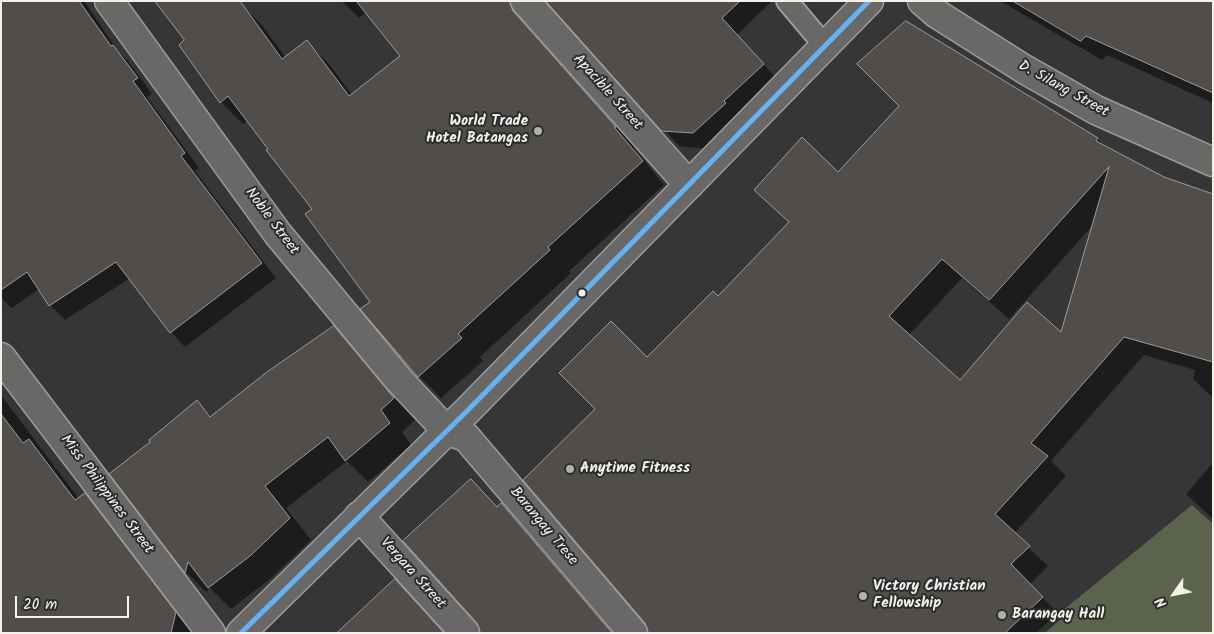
<!DOCTYPE html>
<style>
body{margin:0}
#map{position:relative;width:1214px;height:634px;overflow:hidden;background:#373636;font-family:Kalam,sans-serif}
canvas{display:block}
.frame{position:absolute;inset:0;border:2px solid #f4f1e8;pointer-events:none}
.north{position:absolute;left:1149px;top:569px;width:50px;height:50px;-webkit-text-stroke:4px #2a2d2e;paint-order:stroke;rotate:237deg;font-size:14px;font-weight:700;line-height:20px;text-align:center;color:#f4f1e8}
.north::after{content:'';display:block;margin:auto;width:18px;height:22px;background:#f4f1e8;clip-path:polygon(50% 0,100% 100%,50% 72%,0 100%)}
.scale{position:absolute;left:15px;top:596px;width:114px;height:22px;box-sizing:border-box;border:2px solid #f4f1e8;border-top:0;padding-left:6px;font-size:15px;line-height:18px;white-space:nowrap;color:#f4f1e8;-webkit-text-stroke:4px #2a2d2e;paint-order:stroke}
</style>
<div id="map">
<canvas width="1214" height="634"></canvas>
<div class="frame"></div>
<div class="north">N</div>
<div class="scale">20 m</div>
</div>
<script>
const ctx = document.querySelector('canvas').getContext('2d');
ctx.lineJoin = 'round';
function paint(path, color) {
  ctx.fillStyle = color;
  ctx.fill(path, 'evenodd');
}
function strokePath(path, color, width, dash) {
  ctx.strokeStyle = color;
  ctx.lineWidth = width;
  ctx.lineCap = dash ? 'butt' : 'round';
  ctx.setLineDash(dash || []);
  ctx.stroke(path);
}
function write(font, color, halo, rows, align = 'center') {
  ctx.font = font + ' Kalam,sans-serif';
  ctx.lineWidth = 4;
  ctx.setLineDash([]);
  ctx.textBaseline = 'middle';
  ctx.strokeStyle = halo;
  ctx.fillStyle = color;
  for (const [text, x, y, turn = 0] of rows) {
    ctx.save();
    ctx.translate(x, y);
    ctx.rotate((+turn || 0) * Math.PI / 180);
    ctx.textAlign = isNaN(turn) ? turn : align;
    if (halo) ctx.strokeText(text, 0, 0);
    ctx.fillText(text, 0, 0);
    ctx.restore();
  }
}
const green = new Path2D(`
 M 1192,505 L 1213,524 L 1213,633 L 1035,633 Z`);
const shadow = new Path2D(`
 M 1,1 L 84,1 L 118,51 L 128,61 L 152,94 L 147,97 L 199,168 L 195,171 L 276,278 L 185,347 L 171,332 L 130,278 L 65,320 L 50,305 L 39,289 L 12,308 L 1,298 Z
 M 342,1 L 509,1 L 532,27 L 535,35 L 636,148 L 634,148 L 664,185 L 569,271 L 571,273 L 480,357 L 483,361 L 441,398 L 412,369 L 314,209 L 248,121 L 243,124 L 221,102 L 240,3 L 262,25 L 286,58 L 307,42 L 329,64 L 352,95 L 402,56 L 366,12 L 359,18 Z
 M 548,1 L 772,1 L 737,35 L 779,81 L 709,149 L 679,146 Z
 M 1000,1 L 1213,1 L 1213,103 L 1107,55 L 1102,60 Z
 M 906,23 L 1097,139 L 1105,147 L 1164,178 L 1213,195 L 1213,398 L 1193,379 L 1195,370 L 1144,355 L 1051,461 L 1066,476 L 1014,534 L 1048,566 L 1030,584 L 1062,618 L 1045,633 L 649,633 L 647,358 L 718,298 L 790,223 L 775,209 L 838,174 L 901,106 ZM 1093,225 L 1062,334 L 960,382 L 909,335 L 962,278 L 1009,319 Z
 M 334,328 L 356,350 L 415,420 L 402,432 L 411,445 L 368,482 L 347,461 L 286,508 L 311,540 L 270,579 L 231,609 L 209,587 L 207,593 L 186,572 L 111,474 L 152,442 L 197,402 L 212,417 Z
 M 1,395 L 79,499 L 85,495 L 107,517 L 195,633 L 1,633 Z
 M 1213,463 L 1213,519 L 1186,494 Z
 M 501,504 L 521,524 L 614,633 L 481,633 L 498,508 Z`);
const building = new Path2D(`
 M 1,1 L 79,1 L 111,46 L 113,45 L 138,78 L 133,81 L 185,153 L 181,156 L 262,263 L 170,333 L 116,262 L 49,306 L 27,272 L 1,290 Z
 M 155,1 L 240,1 L 282,59 L 307,40 L 349,96 L 400,56 L 356,1 L 510,1 L 513,11 L 616,127 L 614,127 L 643,161 L 548,247 L 550,250 L 458,334 L 462,338 L 418,377 L 360,309 L 370,302 L 305,214 L 312,209 L 266,150 L 268,149 L 228,96 L 220,103 L 179,45 L 184,40 Z
 M 546,1 L 740,1 L 722,18 L 764,64 L 724,101 L 726,103 L 693,133 L 662,131 Z
 M 1013,1 L 1213,1 L 1213,93 L 1086,36 L 1081,41 Z
 M 906,21 L 1098,138 L 1096,141 L 1164,177 L 1213,194 L 1213,362 L 1124,337 L 1031,443 L 1048,456 L 995,514 L 1030,546 L 1011,564 L 1043,597 L 1005,633 L 648,633 L 645,623 L 523,480 L 595,409 L 559,373 L 611,321 L 647,357 L 713,291 L 718,296 L 789,222 L 754,190 L 802,137 L 838,172 L 899,106 L 857,64 ZM 1109,167 L 1061,332 L 1027,302 L 960,380 L 889,316 L 942,259 L 989,300 Z
 M 334,326 L 394,398 L 381,410 L 390,423 L 345,461 L 328,437 L 265,486 L 290,518 L 250,556 L 208,588 L 188,562 L 185,573 L 109,474 L 150,442 L 149,440 L 197,400 L 210,417 L 267,372 Z
 M 1,414 L 23,443 L 29,439 L 75,500 L 85,493 L 176,612 L 171,633 L 1,633 Z
 M 471,479 L 497,507 L 501,503 L 612,633 L 480,633 L 477,623 L 403,541 Z
 M 395,579 L 444,633 L 337,633 Z`);
const service = new Path2D(`
 M 787,1 L 825,46`);
const minor = new Path2D(`
 M 525,1 L 689,185
 M 1,357 L 211,633
 M 447,431 L 466,437 L 633,633
 M 359,516 L 465,633`);
const tertiary = new Path2D(`
 M 109,1 L 278,234 L 399,380 L 447,431`);
const secondary = new Path2D(`
 M 922,1 L 937,14 L 1024,69 L 1096,110 L 1213,162
 M 241,633 L 466,412 L 869,1`);
const bus1 = new Path2D(`
 M 241,633 L 466,412 L 869,1`);
const markers = [
 [538,131,5,"#b2b0aa"],
 [582,293,4.5,"#f4f1e8"],
 [570,469,5,"#b2b0aa"],
 [863,596,5,"#b2b0aa"],
 [1002,615,5,"#b2b0aa"]
];
const streetNames = [
 ["D. Silang Street",1063,90,29],
 ["Apacible Street",607,93,48],
 ["Noble Street",271,222,53],
 ["Miss Philippines Street",106,495,53],
 ["Barangay Trese",543,527,50],
 ["Vergara Street",412,574,48]
];
const poiNames = [
 ["World Trade",528,122,"right"],
 ["Hotel Batangas",528,139,"right"],
 ["Anytime Fitness",580,469],
 ["Victory Christian",873,587],
 ["Fellowship",873,604],
 ["Barangay Hall",1012,615]
];
paint(green, '#5c634d');
paint(shadow, '#0007');
paint(building, '#504d4b');
strokePath(building, '#9d9c9a', 1);
strokePath(service, '#9d9c9a', 24);
strokePath(minor, '#9d9c9a', 31);
strokePath(tertiary, '#9d9c9a', 31);
strokePath(secondary, '#9d9c9a', 31);
strokePath(service, '#696866', 20);
strokePath(minor, '#696866', 28);
strokePath(tertiary, '#696866', 28);
strokePath(secondary, '#696866', 28);
strokePath(bus1, '#66b1f2', 5);
for (const [x, y, r, color] of markers) {
  const dot = new Path2D();
  dot.arc(x, y, r, 0, 2 * Math.PI);
  ctx.fillStyle = color;
  ctx.fill(dot);
  strokePath(dot, '#2a2d2e', 2);
}
write('15px', '#f4f1e8', '#2a2d2e', streetNames);
write('bold 15px', '#f4f1e8', '#2a2d2e', poiNames, 'left');
</script>
